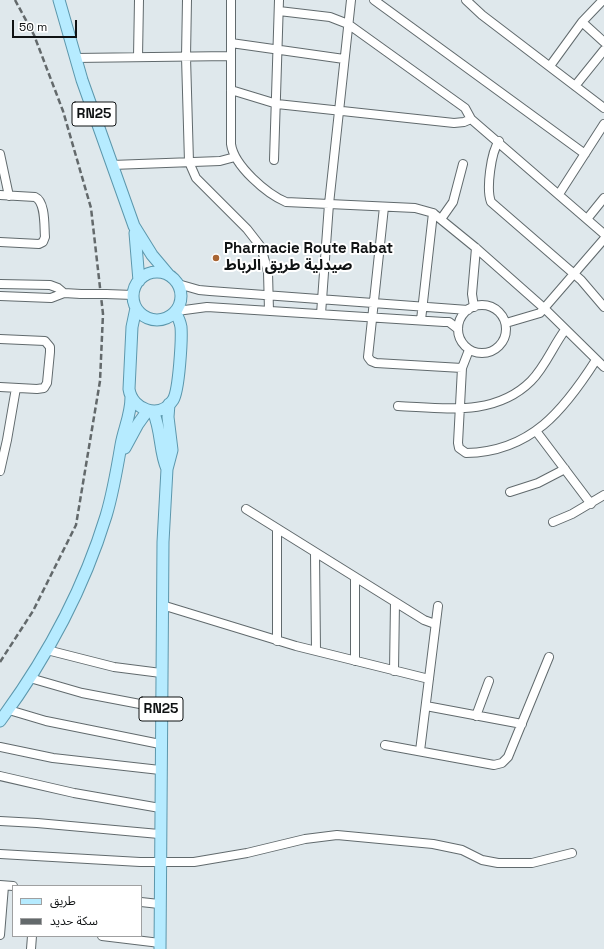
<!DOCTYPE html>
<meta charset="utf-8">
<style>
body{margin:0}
#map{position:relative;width:604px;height:949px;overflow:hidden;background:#dfe8ec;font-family:"Space Grotesk","Noto Sans Arabic",sans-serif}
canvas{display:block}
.legend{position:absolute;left:12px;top:885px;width:130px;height:52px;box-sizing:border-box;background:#fff;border:1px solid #9fa0a1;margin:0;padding:5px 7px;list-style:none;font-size:12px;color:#0f1213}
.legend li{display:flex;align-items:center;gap:8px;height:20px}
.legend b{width:20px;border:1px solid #9fa0a1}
.scale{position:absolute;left:12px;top:20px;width:65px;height:18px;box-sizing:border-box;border:2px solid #0f1213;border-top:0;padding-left:5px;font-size:12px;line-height:14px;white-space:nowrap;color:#0f1213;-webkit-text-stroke:3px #fff;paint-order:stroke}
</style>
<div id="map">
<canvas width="604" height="949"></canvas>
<ul class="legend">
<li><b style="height:5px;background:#b6ebff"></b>طريق</li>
<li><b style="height:5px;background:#63696b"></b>سكة حديد</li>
</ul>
<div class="scale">50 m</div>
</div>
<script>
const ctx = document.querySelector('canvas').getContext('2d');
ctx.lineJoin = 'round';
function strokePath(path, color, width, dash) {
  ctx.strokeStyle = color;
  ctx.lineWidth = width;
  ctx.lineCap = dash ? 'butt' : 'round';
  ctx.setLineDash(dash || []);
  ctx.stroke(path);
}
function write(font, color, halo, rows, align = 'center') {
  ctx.font = font + ' "Space Grotesk","Noto Sans Arabic",sans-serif';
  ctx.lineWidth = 4;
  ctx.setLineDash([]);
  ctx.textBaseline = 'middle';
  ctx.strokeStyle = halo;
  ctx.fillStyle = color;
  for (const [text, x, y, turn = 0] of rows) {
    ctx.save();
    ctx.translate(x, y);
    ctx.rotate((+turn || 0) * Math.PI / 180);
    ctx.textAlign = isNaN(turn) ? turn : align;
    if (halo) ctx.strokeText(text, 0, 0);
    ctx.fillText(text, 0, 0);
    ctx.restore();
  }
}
const minor = new Path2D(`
 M 187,0 L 186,57 L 189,162 L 196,178 L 247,229 L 261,247 L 268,272 L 269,311
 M 231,0 L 231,144 C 234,166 267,194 286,202 L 415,208 L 433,213 L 476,248 L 545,309 L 604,367
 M 374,0 L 585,154
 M 466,0 L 482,15 L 604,108
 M 582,22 L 604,42
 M 231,43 L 344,59
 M 138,57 L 139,0
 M 75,58 L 231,56
 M 550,66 L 582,22 L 603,0
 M 575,86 L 604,50
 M 231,90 L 277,104 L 454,123 L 464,122 L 471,119 L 465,108 L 348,24 L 330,17 L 279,11
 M 471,119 L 604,234
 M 499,141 C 491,152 486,189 491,202 L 581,280 L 604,307
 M 0,154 L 9,196
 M 274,160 L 279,0
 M 112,165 L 220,161 L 235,157
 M 559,194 L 604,124
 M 0,195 L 35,197 C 46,202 44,227 45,237 L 43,242 L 39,244 L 0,242
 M 384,207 L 368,357 L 371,361 L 376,363 L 462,368
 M 441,219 L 453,202 L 463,164
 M 587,219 L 604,198
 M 0,284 L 50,285 L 58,288 L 64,293
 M 178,284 L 199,290 L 210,291 L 468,310
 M 106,294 L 133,295
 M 0,296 L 51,298 L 64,293 L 81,294
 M458 329a24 24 0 1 1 48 0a24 24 0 1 1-48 0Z
 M 474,307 L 472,294 L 476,248
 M 177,311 L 207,307 L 444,322 L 449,322 L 458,329
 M 321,314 L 329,204 L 351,0
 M 421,320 L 433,213
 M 506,323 L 540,313 L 604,239
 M 0,339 L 45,341 L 50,347 L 50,352 L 47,383 L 44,388 L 37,389 L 0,387
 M 469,350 L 462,368 L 458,443 L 459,448 L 466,453 C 531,452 564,410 596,360
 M 398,406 C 444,408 495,417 531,381 C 545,367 553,346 565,330
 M 536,431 L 591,504
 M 0,471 L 7,440 L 16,388
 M 510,492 L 538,483 L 565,469
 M 246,509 L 424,620 L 435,624
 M 553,522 L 572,514 L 604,495
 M 315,553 L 316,651
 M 162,605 L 296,646 L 429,679
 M 277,641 L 277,530
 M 47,650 L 114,667 L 161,673
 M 355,661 L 355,577
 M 394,671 L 395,602
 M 30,678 L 82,693 L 161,708
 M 426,706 L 522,724
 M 9,710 L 46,721 L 160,744
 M 476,716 L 489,681
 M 385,745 L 494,765 L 502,763 L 508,757 L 549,657
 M 0,747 L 53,758 L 160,770
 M 420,751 L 438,606
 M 0,776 L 74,793 L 160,808
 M 0,821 L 37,823 L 159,834
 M 0,854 L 140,862 L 194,862 L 247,853 L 305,839 L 337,835 L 433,844 L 462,850 L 482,860 L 498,863 L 532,863 L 572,853
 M 0,885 L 13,886
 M 141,902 L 159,904
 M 0,935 L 4,886
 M 102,936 L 160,943
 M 31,949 L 32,936`);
const major = new Path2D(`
 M 59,0 L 82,80 L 134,226 L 152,255 L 168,274
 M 135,233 L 139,281
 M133 296a24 24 0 1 1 48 0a24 24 0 1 1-48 0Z
 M 136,308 L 132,327 L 129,389 C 132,410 160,420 173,400 C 179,391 182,339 181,327 C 180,321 178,317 175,312
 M 153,411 C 162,432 159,451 167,469
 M 125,448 L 138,424 L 148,410
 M 0,721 C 46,659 83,591 106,516 C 113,493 117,469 121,445 C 124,428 131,415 131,397
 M 160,949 L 163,542 L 167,469 L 172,450 L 168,417 L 169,404`);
const rail = new Path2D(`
 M 0,662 L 33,611 L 76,525 L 100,381 L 103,314 L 91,208 L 63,111 L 34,35 L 15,0`);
const minorBridge = new Path2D(`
 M 81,294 L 106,294`);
const markers = [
 [216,258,4,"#a86534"]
];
const shields = [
 [94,114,44],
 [161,709,44]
];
const shieldNames = [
 ["RN25",94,114],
 ["RN25",161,709]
];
const poiNames = [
 ["Pharmacie Route Rabat",224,249],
 ["صيدلية طريق الرباط",224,266]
];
strokePath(minor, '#616a6d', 10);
strokePath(major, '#5c97ac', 13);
strokePath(minor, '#fff', 8);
strokePath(major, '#b6ebff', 11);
strokePath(rail, '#63696b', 2.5, [6, 3]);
strokePath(minorBridge, '#616a6d', 10, []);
strokePath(minorBridge, '#fff', 8);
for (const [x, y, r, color] of markers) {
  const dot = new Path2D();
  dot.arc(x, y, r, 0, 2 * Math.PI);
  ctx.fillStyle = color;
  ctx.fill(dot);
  strokePath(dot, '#fff', 1.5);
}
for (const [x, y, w] of shields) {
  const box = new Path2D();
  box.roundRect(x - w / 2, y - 12, w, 24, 3);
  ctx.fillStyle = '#fff';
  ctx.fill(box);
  strokePath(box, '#0f1213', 1);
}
write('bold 14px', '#0f1213', null, shieldNames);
write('bold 15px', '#0f1213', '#fff', poiNames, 'left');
</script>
